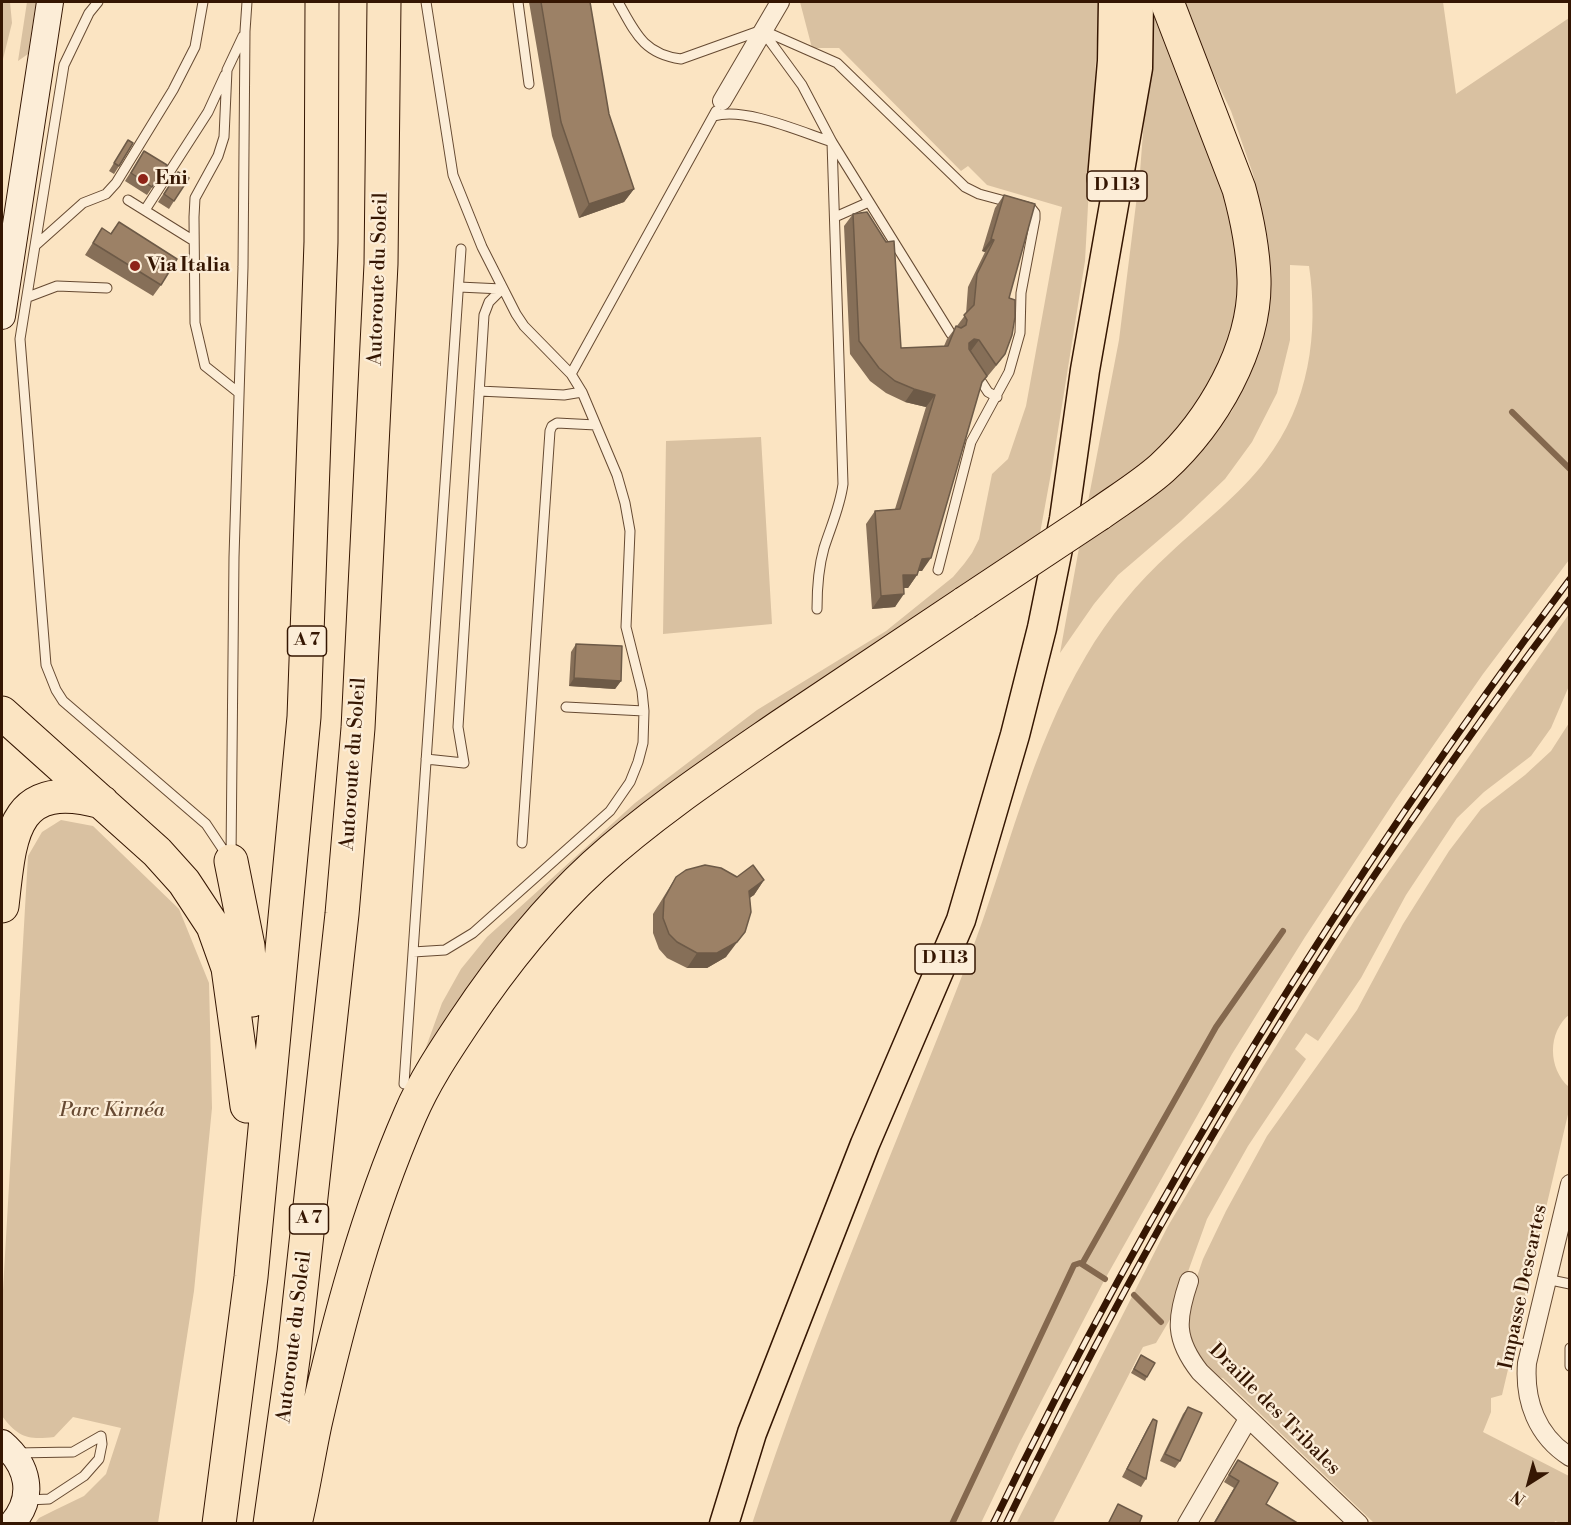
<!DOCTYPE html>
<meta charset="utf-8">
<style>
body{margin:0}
#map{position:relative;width:1571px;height:1525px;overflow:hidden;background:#fbe4c2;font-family:"Libre Bodoni",serif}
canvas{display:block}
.frame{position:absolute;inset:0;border:3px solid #351602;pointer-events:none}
.north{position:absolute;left:1499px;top:1453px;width:60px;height:60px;-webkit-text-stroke:4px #fcedd7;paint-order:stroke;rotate:216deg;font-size:16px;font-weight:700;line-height:24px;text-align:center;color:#351602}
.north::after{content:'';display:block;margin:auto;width:21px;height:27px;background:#351602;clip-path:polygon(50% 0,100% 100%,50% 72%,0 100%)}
</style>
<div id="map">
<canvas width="1571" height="1525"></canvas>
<div class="frame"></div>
<div class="north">N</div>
</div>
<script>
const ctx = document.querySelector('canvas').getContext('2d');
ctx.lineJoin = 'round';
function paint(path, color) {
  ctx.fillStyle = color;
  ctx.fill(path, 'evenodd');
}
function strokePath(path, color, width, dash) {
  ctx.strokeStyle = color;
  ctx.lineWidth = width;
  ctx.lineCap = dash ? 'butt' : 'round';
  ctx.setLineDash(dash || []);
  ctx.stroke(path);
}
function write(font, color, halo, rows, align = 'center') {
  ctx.font = font + ' "Libre Bodoni",serif';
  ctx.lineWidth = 4.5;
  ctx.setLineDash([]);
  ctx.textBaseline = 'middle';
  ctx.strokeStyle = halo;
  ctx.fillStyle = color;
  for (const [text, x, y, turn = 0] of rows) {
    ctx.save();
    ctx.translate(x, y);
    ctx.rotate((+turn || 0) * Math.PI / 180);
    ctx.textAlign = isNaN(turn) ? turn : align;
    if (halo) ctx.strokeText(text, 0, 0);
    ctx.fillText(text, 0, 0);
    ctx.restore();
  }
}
const green = new Path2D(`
 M 2,2 L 10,2 L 12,23 L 2,63 Z
 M 27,2 L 36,2 L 28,54 L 18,61 Z
 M 800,2 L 1099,2 L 1085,261 L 1052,468 L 1038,544 L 615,838 L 408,1097 L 442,1003 L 461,969 L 487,937 L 635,803 L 757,710 L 886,631 L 953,577 L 964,564 L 972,553 L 979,539 L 992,474 L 1008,459 L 1026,406 L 1062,207 L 987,185 L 968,166 L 961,171 L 839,48 L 812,48 Z
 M 1182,2 L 1443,2 L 1456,94 L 1569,18 L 1569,560 L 1483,674 L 1396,799 L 1305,937 L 1232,1054 L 1105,1279 L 1019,1444 L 981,1523 L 752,1524 C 815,1331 896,1146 969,958 C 1008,857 1030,750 1086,656 C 1108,618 1138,582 1170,553 C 1203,522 1239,496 1266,460 C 1309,404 1319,333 1309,266 L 1290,265 L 1290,340 L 1277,393 L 1252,442 L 1225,479 L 1181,521 L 1118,575 L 1094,604 L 1060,653 L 1079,548 L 1140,505 L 1192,461 L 1232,411 L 1255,360 L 1269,305 L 1268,240 L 1253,174 L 1231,111 L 1190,25 Z
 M 1162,14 L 1230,187 L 1243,315 L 1197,418 L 1086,512 L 1119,340 L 1140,172 L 1152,16 Z
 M 761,437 L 772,624 L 663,634 L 666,441 Z
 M 1569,614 L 1569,686 L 1551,728 L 1531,756 L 1484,792 L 1457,818 L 1406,895 L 1361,978 L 1318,1041 L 1306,1033 L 1295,1049 L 1306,1059 L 1248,1146 L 1207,1219 L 1172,1316 L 1156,1343 L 1143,1347 L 1053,1523 L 1016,1524 L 1168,1226 L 1258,1075 L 1356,918 Z
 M 1569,723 L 1570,1014 C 1547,1032 1548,1069 1569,1087 L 1569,1110 L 1502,1395 L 1491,1398 L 1491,1412 L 1483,1432 L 1569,1476 L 1569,1523 L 1561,1523 L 1555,1521 L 1554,1524 L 1374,1523 L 1223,1378 L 1213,1376 L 1188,1340 L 1186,1309 L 1203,1259 L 1226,1211 L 1267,1136 L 1357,1010 L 1403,924 L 1449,851 L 1481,809 L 1525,775 L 1551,751 Z
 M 61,820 L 93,826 L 179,909 L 209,983 L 212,1108 L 194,1291 L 158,1523 L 35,1523 L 39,1518 L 55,1510 L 84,1496 L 106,1474 L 121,1428 L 73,1417 L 54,1437 C 27,1440 18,1437 2,1416 L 2,1307 L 28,856 L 42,832 Z`);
const stream = new Path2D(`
 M 1512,412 L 1570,469
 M 1082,1264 L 1216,1027 L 1283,931
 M 1134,1295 L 1161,1322
 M 952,1524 L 1074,1265 L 1080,1263 L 1105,1279`);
const lane = new Path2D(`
 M 98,2 L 89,13 L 64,65 L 20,339 L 46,665 L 56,690 L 63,701 L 206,824 L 228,857
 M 518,2 L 529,84
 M 618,2 C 635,32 643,54 681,59 L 762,30 L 837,63 L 965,187 L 979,194 L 1031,208 L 1035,213 L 1035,219 L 1021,293 L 1020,333 L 1009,372 L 971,442 L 938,570
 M 764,33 L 802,85 L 832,142 L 951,334
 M 714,116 C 745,107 801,132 832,142 L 843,484 C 840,507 831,526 824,548 C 818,569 817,588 817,609
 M 128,200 L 194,241
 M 145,210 L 208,112 L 225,75
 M 835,217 L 869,202
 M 36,245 L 83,203 L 106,194 L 116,183 L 173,90 L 195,47 L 203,2
 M 28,297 L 57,286 L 107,288
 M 571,374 L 716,111
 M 977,375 L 988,392 L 997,397
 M 479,391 L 564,395 L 582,392
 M 239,393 L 205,366 L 195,323 L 194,217 L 195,198 L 218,156 L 224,137 L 227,70 L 243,36
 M 566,707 L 644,711
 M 426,759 L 464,763 L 458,727 L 484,315 L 489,302 L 502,289 L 459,287
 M 522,843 L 550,431 L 552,426 L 557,423 L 596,425
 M 231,857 L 234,557 L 243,267 L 245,31 L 247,2
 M 413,952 L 445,950 L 473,933 L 610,811 L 630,782 L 638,762 L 643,743 L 644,711 L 642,691 L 626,627 L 630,531 L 625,503 L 617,475 L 582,392 L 571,374 L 524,326 L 516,314 L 482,247 L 453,175 L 426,2
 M 404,1084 L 461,249
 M 1546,1279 L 1570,1284
 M 1570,1348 L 1570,1366
 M 16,1453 L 73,1452 L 101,1436 L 102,1444 L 99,1459 L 84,1476 L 49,1499 L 28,1500`);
const street = new Path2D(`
 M 722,101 L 780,2
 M 1570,1184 L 1527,1363 C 1524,1401 1537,1436 1570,1457
 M 1189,1281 C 1176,1319 1174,1339 1200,1372 L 1359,1524
 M 1187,1524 L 1248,1419`);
const secondary = new Path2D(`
 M 2,316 L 50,2
 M 2,1443 C 28,1465 36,1496 12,1524`);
const primary = new Path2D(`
 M 1102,179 L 1112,61 L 1113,2
 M 724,1524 L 752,1433 L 865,1144 L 961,920 L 1015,735 L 1042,628 L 1064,519 L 1085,370 L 1138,68 L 1139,2`);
const highway = new Path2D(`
 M 1099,514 C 1120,499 1143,485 1162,468 C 1212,422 1256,348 1254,279 C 1253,248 1247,218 1239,189 L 1167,2
 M 2,713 L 157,852 L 184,882 L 213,926 L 228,968 L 247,1106
 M 231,861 L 248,946 L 252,1000
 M 2,906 C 10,837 11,777 102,802
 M 219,1524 L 251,1277 L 304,717 L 321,242 L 322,2
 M 270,1524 L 294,1352 L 342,914 L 358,728 L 381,264 L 384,2
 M 295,1524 C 303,1491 308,1457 315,1424 C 339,1319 367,1214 410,1115 C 424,1082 444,1052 464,1022 C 502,965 544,912 594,866 C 651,814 717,770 781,726 C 843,685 904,644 965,603`);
const rail = new Path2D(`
 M 993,1524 C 1154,1191 1348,875 1570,579
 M 1006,1524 C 1162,1198 1353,887 1570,599`);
const highwayBridge = new Path2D(`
 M 965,603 L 1099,514`);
const wall = new Path2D(`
 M 529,2 L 590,2 L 609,114 L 634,189 L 624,202 L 579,218 L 552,136 Z
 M 128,140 L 119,166 L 114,174 L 109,171 Z
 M 144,151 L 167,165 L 147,195 L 125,181 Z
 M 178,172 L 174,201 L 169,209 L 158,202 Z
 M 1004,195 L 1009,298 L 1005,354 L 996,366 L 982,383 L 922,571 L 918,571 L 917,575 L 908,588 L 904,588 L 895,607 L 872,609 L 866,524 L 875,511 L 895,509 L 926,407 L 905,402 L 886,393 L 870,381 L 850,354 L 844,226 L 853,214 L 901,348 L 944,346 L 947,339 L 966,314 L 968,287 L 985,252 L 982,251 L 995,208 Z
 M 119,222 L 161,285 L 153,296 L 85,255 L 102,228 L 110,234 Z
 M 576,644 L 621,681 L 615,689 L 569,686 L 571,652 Z
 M 676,877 L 737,877 L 764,880 L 754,895 L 749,898 L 726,957 L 707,968 L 687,968 L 667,958 L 659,949 L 653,933 L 653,914 L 666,893 Z
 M 1141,1355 L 1147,1377 L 1145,1381 L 1131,1373 Z
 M 1188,1407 L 1180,1461 L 1175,1468 L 1160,1461 L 1183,1414 Z
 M 1153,1419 L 1146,1479 L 1141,1487 L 1122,1477 L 1148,1427 Z
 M 1238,1460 L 1266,1504 L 1299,1524 L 1213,1524 L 1234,1488 L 1224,1482 Z`);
const shadedWall = new Path2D(`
 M 634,189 L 624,202 L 579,218 L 589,204 Z
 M 991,239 L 994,240 L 985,252 L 982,251 Z
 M 974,339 L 979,340 L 970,352 L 969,343 Z
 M 914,389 L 935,395 L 926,407 L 905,402 Z
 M 931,558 L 922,571 L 913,571 L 922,559 Z
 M 903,575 L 917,575 L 908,588 L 894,588 Z
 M 904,594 L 895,607 L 872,609 L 881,596 Z
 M 574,678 L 621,681 L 615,689 L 569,686 Z
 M 764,880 L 754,895 L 738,906 L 749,891 Z
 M 745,932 L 726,957 L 707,968 L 687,968 L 697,953 Z`);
const building = new Path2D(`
 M 541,2 L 590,2 L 609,114 L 634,189 L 589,204 L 561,122 Z
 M 128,140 L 133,143 L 119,166 L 114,163 Z
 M 144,151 L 167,165 L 152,187 L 131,173 Z
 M 178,172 L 189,178 L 174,201 L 164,194 Z
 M 1004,195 L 1035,204 L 1009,298 L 1015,300 L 1015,317 L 1012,335 L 1005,354 L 996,365 L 979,340 L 974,339 L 969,343 L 969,349 L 987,376 L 982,382 L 931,558 L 922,559 L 917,575 L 903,575 L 904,594 L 881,596 L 875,511 L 900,509 L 935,395 L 914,389 L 895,381 L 879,368 L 859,341 L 853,214 L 867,212 L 886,242 L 894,241 L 901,348 L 948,346 L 956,326 L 961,328 L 966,325 L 967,320 L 964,315 L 974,305 L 977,274 L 994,240 L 991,239 Z
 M 119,222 L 177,259 L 161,285 L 93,243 L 102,228 L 111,234 Z
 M 576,644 L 622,646 L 621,681 L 574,678 Z
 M 705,865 L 721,868 L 737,877 L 753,865 L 764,880 L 749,891 L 751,912 L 745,932 L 737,942 L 717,953 L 697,953 L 677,942 L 669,934 L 663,918 L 664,899 L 676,877 L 686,870 Z
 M 1141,1355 L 1155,1363 L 1147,1377 L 1134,1369 Z
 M 1188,1407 L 1202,1413 L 1180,1461 L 1165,1454 Z
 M 1153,1419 L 1157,1421 L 1146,1479 L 1127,1469 Z
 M 1238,1460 L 1278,1483 L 1266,1504 L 1299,1524 L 1214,1524 L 1239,1481 L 1229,1475 Z
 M 1118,1504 L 1142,1516 L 1139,1524 L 1108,1524 Z`);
const markers = [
 [143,179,6,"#8f2418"],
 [135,266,6,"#8f2418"]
];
const shields = [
 [1117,186,60],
 [307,641,39],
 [945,959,60],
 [309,1219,39]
];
const shieldNames = [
 ["D 113",1117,186],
 ["A 7",307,641],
 ["D 113",945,959],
 ["A 7",309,1219]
];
const poiNames = [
 ["Eni",155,179],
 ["Via Italia",147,266]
];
const streetNames = [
 ["Autoroute du Soleil",379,279,-88],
 ["Autoroute du Soleil",354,764,-86],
 ["Impasse Descartes",1524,1287,-78],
 ["Autoroute du Soleil",295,1337,-83],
 ["Draille des Tribales",1274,1410,45]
];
const parkNames = [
 ["Parc Kirnéa",112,1111]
];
paint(green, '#d9c1a1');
strokePath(stream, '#84684e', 6);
strokePath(lane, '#664a32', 11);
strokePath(street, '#664a32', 20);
strokePath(secondary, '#351602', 28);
strokePath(primary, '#351602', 31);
strokePath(highway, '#351602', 35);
strokePath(lane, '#fcedd7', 9);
strokePath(street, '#fcedd7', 18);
strokePath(secondary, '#fcedd7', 26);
strokePath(primary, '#fbe4c2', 28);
strokePath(highway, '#fbe4c2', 33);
strokePath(rail, '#351602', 7);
strokePath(rail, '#fcedd7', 4.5, [14]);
strokePath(highwayBridge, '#351602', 35, []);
strokePath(highwayBridge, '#fbe4c2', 33);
paint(wall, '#866f58');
paint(shadedWall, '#6d5a47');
paint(building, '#9c8166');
strokePath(building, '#6d5a47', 1.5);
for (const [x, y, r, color] of markers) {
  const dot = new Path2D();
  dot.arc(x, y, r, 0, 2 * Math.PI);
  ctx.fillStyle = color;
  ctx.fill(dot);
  strokePath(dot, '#fcedd7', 2);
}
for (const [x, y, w] of shields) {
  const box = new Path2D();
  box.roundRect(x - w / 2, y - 15, w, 30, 4.5);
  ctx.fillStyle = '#fcedd7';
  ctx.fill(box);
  strokePath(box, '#351602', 1.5);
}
write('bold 18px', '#351602', null, shieldNames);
write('bold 20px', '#351602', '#fcedd7', poiNames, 'left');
write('20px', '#351602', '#fcedd7', streetNames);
write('italic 20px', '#664932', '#fcedd7', parkNames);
</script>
